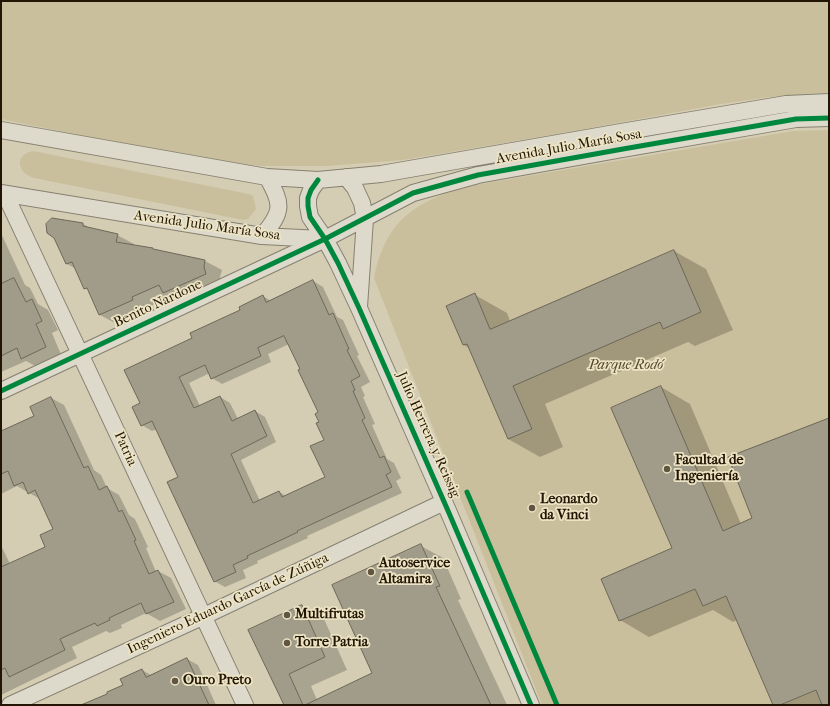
<!DOCTYPE html>
<meta charset="utf-8">
<style>
body{margin:0}
#map{position:relative;width:830px;height:706px;overflow:hidden;background:#d4cdb3;font-family:"IM FELL French Canon",serif}
canvas{display:block}
.frame{position:absolute;inset:0;border:2px solid #231504;pointer-events:none}
</style>
<div id="map">
<canvas width="830" height="706"></canvas>
<div class="frame"></div>
</div>
<script>
const ctx = document.querySelector('canvas').getContext('2d');
ctx.lineJoin = 'round';
function paint(path, color) {
  ctx.fillStyle = color;
  ctx.fill(path, 'evenodd');
}
function strokePath(path, color, width, dash) {
  ctx.strokeStyle = color;
  ctx.lineWidth = width;
  ctx.lineCap = dash ? 'butt' : 'round';
  ctx.setLineDash(dash || []);
  ctx.stroke(path);
}
function write(font, color, halo, rows, align = 'center') {
  ctx.font = font + ' "IM FELL French Canon",serif';
  ctx.lineWidth = 3.5;
  ctx.setLineDash([]);
  ctx.textBaseline = 'middle';
  ctx.strokeStyle = halo;
  ctx.fillStyle = color;
  for (const [text, x, y, turn = 0] of rows) {
    ctx.save();
    ctx.translate(x, y);
    ctx.rotate((+turn || 0) * Math.PI / 180);
    ctx.textAlign = isNaN(turn) ? turn : align;
    if (halo) ctx.strokeText(text, 0, 0);
    ctx.fillText(text, 0, 0);
    ctx.restore();
  }
}
const green = new Path2D(`
 M 1,1 L 829,1 L 829,93 L 817,93 L 770,97 L 721,104 L 557,134 L 403,160 L 327,166 L 262,166 L 224,162 L 166,153 L 1,119 Z
 M 829,130 L 829,705 L 542,705 L 374,278 C 385,221 415,201 469,186 L 793,131 Z
 M 33,151 L 249,194 L 253,196 L 256,209 L 248,219 L 243,220 L 34,178 C 17,173 14,155 33,151 Z`);
const shadow = new Path2D(`
 M 83,224 L 92,229 L 117,235 L 134,244 L 134,246 L 205,261 L 222,270 L 220,277 L 223,284 L 180,302 L 171,297 L 148,307 L 149,310 L 117,324 L 100,315 L 89,290 L 85,288 L 76,269 L 67,264 Z
 M 1,233 L 25,285 L 30,288 L 38,304 L 48,310 L 58,330 L 52,333 L 62,357 L 39,368 L 26,361 L 1,372 Z
 M 674,251 L 706,269 L 733,330 L 695,346 L 688,342 L 545,404 L 563,447 L 540,457 L 508,439 L 469,348 L 464,345 L 475,295 L 507,313 L 510,321 Z
 M 313,281 L 323,287 L 337,317 L 343,320 L 359,355 L 357,356 L 370,382 L 361,387 L 365,396 L 363,397 L 375,424 L 372,425 L 387,459 L 394,463 L 401,478 L 396,481 L 402,493 L 307,536 L 308,538 L 257,561 L 258,563 L 243,570 L 246,578 L 225,587 L 214,581 L 179,477 L 157,429 L 152,431 L 142,425 L 141,404 L 194,339 L 263,296 L 271,301 ZM 289,344 L 319,413 L 320,422 L 325,440 L 326,478 L 286,496 L 279,492 L 260,501 L 241,460 L 276,442 L 265,417 L 255,411 L 238,419 L 230,403 L 220,397 L 200,406 L 189,383 L 210,373 L 212,378 L 222,384 L 271,362 L 268,354 Z
 M 661,387 L 690,404 L 741,524 L 753,519 L 829,419 L 829,705 L 774,705 L 737,620 L 733,622 L 713,610 L 649,637 L 620,620 L 673,549 Z
 M 51,398 L 64,405 L 94,470 L 101,475 L 107,488 L 119,495 L 129,515 L 135,519 L 148,547 L 146,548 L 156,572 L 158,571 L 171,578 L 186,609 L 160,621 L 146,613 L 121,625 L 122,628 L 110,633 L 106,631 L 72,647 L 77,658 L 1,695 L 1,545 L 10,564 L 47,547 L 54,530 L 40,499 L 17,486 L 1,494 L 1,432 L 36,416 Z
 M 421,546 L 443,558 L 461,599 L 458,600 L 507,705 L 285,705 L 250,631 L 301,607 L 324,619 L 347,670 L 311,686 L 317,700 L 374,674 Z
 M 187,659 L 198,665 L 216,705 L 85,705 L 109,694 L 124,685 L 142,670 L 151,675 Z`);
const building = new Path2D(`
 M 52,218 L 83,223 L 83,226 L 118,234 L 116,242 L 153,248 L 153,249 L 205,260 L 204,267 L 206,274 L 163,293 L 159,285 L 132,297 L 133,300 L 99,315 L 87,288 L 84,289 L 72,262 L 66,264 L 54,238 L 47,233 L 46,224 Z
 M 674,250 L 701,312 L 663,329 L 660,322 L 513,386 L 532,429 L 508,439 L 467,344 L 463,345 L 446,306 L 475,293 L 490,329 Z
 M 14,278 L 26,302 L 32,299 L 42,321 L 36,324 L 46,347 L 21,359 L 17,348 L 1,356 L 1,284 Z
 M 313,280 L 329,315 L 333,313 L 349,349 L 347,350 L 360,376 L 351,381 L 355,390 L 353,391 L 365,418 L 362,420 L 380,458 L 384,456 L 391,472 L 386,475 L 392,487 L 297,531 L 298,532 L 247,556 L 248,558 L 233,565 L 236,572 L 214,582 L 167,482 L 178,477 L 152,421 L 141,426 L 132,407 L 140,403 L 124,370 L 192,338 L 190,333 L 240,310 L 239,307 L 263,295 L 266,302 ZM 284,336 L 300,369 L 298,370 L 318,412 L 315,414 L 319,422 L 316,423 L 324,440 L 310,446 L 325,477 L 282,497 L 279,491 L 253,503 L 231,454 L 267,436 L 255,410 L 232,421 L 220,396 L 194,408 L 179,377 L 205,365 L 211,379 L 261,356 L 258,348 Z
 M 661,386 L 723,531 L 752,518 L 728,457 L 829,418 L 829,705 L 822,705 L 816,690 L 780,705 L 773,705 L 726,596 L 703,606 L 695,589 L 619,621 L 601,579 L 672,548 L 611,408 Z
 M 51,397 L 84,468 L 88,466 L 99,490 L 107,486 L 119,512 L 122,510 L 136,540 L 134,541 L 149,574 L 158,570 L 174,602 L 146,614 L 141,603 L 109,618 L 110,620 L 97,626 L 95,623 L 60,639 L 65,650 L 9,677 L 5,668 L 1,670 L 1,567 L 45,547 L 40,535 L 53,529 L 35,490 L 28,494 L 23,482 L 14,486 L 8,471 L 1,474 L 1,431 L 34,416 L 30,407 Z
 M 421,544 L 440,586 L 436,587 L 491,705 L 305,705 L 372,673 L 332,585 Z
 M 302,605 L 325,657 L 289,674 L 303,705 L 284,705 L 248,630 Z
 M 187,658 L 209,705 L 81,705 L 107,694 L 107,692 L 123,685 L 120,679 L 142,669 L 146,677 Z`);
const street = new Path2D(`
 M 1,130 L 267,177 L 318,180 L 381,174 L 621,132 L 786,104 L 829,102
 M 346,177 L 355,188 L 362,203 L 365,219 L 359,307
 M 318,180 L 311,190 L 308,198 L 308,206 L 310,217 L 325,239 L 338,263 L 359,308 L 449,513 L 531,705
 M 1,193 L 262,236 L 321,239
 M 5,194 L 245,705
 M 262,236 C 283,212 283,204 267,177
 M 1,391 L 325,239 L 413,193 L 478,175 L 623,149 L 796,119 L 829,118
 M 10,705 L 204,616 L 444,502`);
const cycleway = new Path2D(`
 M 318,180 L 311,190 L 308,198 L 308,206 L 310,217 L 325,239 L 338,263 L 359,308 L 449,513 L 531,705
 M 1,391 L 325,239 L 413,193 L 478,175 L 623,149 L 796,119 L 829,118
 M 467,492 L 557,705`);
const markers = [
 [667,469,4,"#615541"],
 [532,508,4,"#615541"],
 [371,572,4,"#615541"],
 [287,615,4,"#615541"],
 [287,643,4,"#615541"],
 [175,681,4,"#615541"]
];
const streetNames = [
 ["Avenida Julio María Sosa",569,147,-10],
 ["Avenida Julio María Sosa",207,226,8],
 ["Benito Nardone",158,304,-25],
 ["Julio Herrera y Reissig",428,435,66],
 ["Patria",125,449,65],
 ["Ingeniero Eduardo García de Zúñiga",228,604,-25]
];
const parkNames = [
 ["Parque Rodó",626,366]
];
const poiNames = [
 ["Facultad de",675,461],
 ["Ingeniería",675,477],
 ["Leonardo",540,500],
 ["da Vinci",540,516],
 ["Autoservice",379,564],
 ["Altamira",379,580],
 ["Multifrutas",295,615],
 ["Torre Patria",295,643],
 ["Ouro Preto",183,681]
];
paint(green, '#cabf9c');
paint(shadow, '#0003');
paint(building, '#a19b89');
strokePath(building, '#6d6758', 1);
strokePath(street, '#868070', 18);
strokePath(street, '#dddacc', 16);
strokePath(cycleway, '#00873e', 5);
for (const [x, y, r, color] of markers) {
  const dot = new Path2D();
  dot.arc(x, y, r, 0, 2 * Math.PI);
  ctx.fillStyle = color;
  ctx.fill(dot);
  strokePath(dot, '#ece4c4', 1.5);
}
write('14px', '#231504', '#ece4c4', streetNames);
write('italic 14px', '#53452c', '#ece4c4', parkNames);
write('bold 14px', '#231504', '#ece4c4', poiNames, 'left');
</script>
